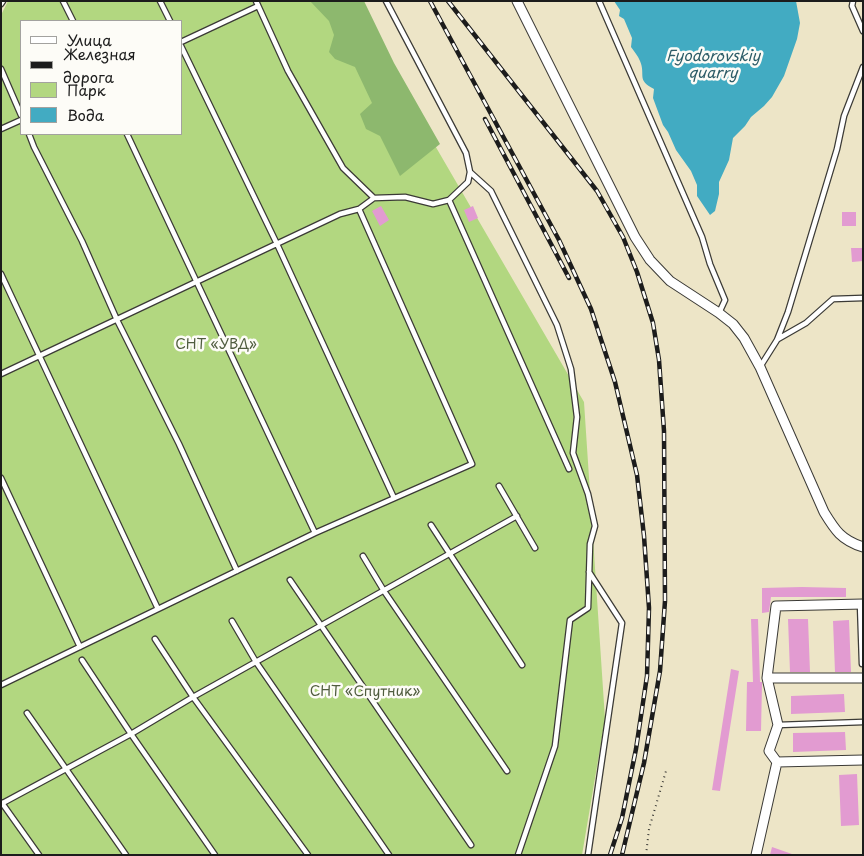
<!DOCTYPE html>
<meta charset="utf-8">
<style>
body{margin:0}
#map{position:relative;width:864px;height:856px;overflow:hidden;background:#ede5c7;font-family:"Playpen Sans",sans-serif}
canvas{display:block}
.frame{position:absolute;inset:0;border:2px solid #1c1c1c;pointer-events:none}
.legend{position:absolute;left:20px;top:20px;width:162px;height:115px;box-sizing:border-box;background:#fdfcf7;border:1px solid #a3a29f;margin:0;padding:6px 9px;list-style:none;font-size:15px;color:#1c1c1c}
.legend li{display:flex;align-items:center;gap:10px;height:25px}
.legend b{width:25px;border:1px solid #a3a29f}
</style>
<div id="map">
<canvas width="864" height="856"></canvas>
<div class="frame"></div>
<ul class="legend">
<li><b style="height:6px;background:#fff"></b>Улица</li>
<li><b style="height:6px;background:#1c1c1c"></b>Железная дорога</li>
<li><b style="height:14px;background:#b2d780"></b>Парк</li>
<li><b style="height:14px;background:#42abc2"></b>Вода</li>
</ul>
</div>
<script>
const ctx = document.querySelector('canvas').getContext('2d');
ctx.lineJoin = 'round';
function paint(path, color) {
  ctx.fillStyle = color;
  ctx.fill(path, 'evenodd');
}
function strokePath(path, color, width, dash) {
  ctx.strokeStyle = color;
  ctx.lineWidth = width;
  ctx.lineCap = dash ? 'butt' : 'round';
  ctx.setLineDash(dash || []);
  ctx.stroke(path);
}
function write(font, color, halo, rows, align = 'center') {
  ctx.font = font + ' "Playpen Sans",sans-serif';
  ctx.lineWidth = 5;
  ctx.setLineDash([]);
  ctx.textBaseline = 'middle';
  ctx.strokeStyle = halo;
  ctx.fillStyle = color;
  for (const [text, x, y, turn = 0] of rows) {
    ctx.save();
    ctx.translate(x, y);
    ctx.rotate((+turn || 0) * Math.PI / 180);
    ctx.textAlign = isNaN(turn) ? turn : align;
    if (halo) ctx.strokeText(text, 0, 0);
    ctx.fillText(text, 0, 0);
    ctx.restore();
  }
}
const green = new Path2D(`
 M 8,1 L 351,1 L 584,402 L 605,719 L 582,855 L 1,855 L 1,15 ZM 21,21 L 181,21 L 181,134 L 21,134 Z`);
const forest = new Path2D(`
 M 310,1 L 364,1 L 394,63 L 440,144 L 400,176 L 380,136 L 366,129 L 360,114 L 372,103 L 355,67 L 335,59 L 329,52 L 334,35 L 329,21 Z`);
const water = new Path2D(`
 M 614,1 L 796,1 L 800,23 L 797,39 L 784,76 L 772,97 L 764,106 L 751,117 L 745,126 L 733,138 L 729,160 L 719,182 L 719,194 L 715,211 L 710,215 L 697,196 L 697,185 L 691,171 L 676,150 L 668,132 L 663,125 L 653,98 L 654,89 C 636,80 646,75 640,61 C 638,56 634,51 631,47 L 632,38 L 624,19 L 619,16 L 620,10 Z`);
const building = new Path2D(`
 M 381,206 L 389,220 L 380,226 L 372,211 Z
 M 473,206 L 478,218 L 469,222 L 464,210 Z
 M 842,212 L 856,212 L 856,226 L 842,226 Z
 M 851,248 L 863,248 L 863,261 L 852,262 Z
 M 802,587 L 846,588 L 846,597 L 771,597 L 769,612 L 762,613 L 762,588 Z
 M 751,619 L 758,619 L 760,682 L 762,682 L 762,684 L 761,731 L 746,731 L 747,682 L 753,682 Z
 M 788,619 L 808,619 L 810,672 L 790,672 Z
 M 849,620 L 851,672 L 835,672 L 833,621 Z
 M 731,669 L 739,671 L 720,791 L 712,790 Z
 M 844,694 L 845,712 L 791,714 L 791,696 Z
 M 845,732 L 846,750 L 793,752 L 793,733 Z
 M 857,774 L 859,825 L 841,826 L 839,775 Z
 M 772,847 L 792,854 L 792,855 L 770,855 Z`);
const path = new Path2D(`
 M 646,855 L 649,829 L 666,771`);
const lane = new Path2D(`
 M 63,1 L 73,21
 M 160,1 L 170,21
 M 256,1 L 288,71 L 343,168 L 374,198
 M 386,1 L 466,153 L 470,172 L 491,191 L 557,325 L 571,369 L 577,417 L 573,453 L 588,494 L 595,526 L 590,544 L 588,608 L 570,620 L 555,746 L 518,855
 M 599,1 L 702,237 L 710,264 L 725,300 L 719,313
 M 853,1 L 852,6 L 863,31
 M 1,4 L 3,1
 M 181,42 L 258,6
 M 181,46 L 277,244 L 394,498
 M 1,69 L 21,115
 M 1,129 L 21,120
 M 29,134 L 34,147 L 82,241 L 117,320 L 179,444 L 237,571
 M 127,134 L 315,533
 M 449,200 L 569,469
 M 1,274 L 158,609
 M 778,339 L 806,323 L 833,299 L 863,298
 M 760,367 L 777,340 L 788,312 L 837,149 L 844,116 L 863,67
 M 1,374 L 340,214 L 359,209 L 374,198 L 405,197 L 433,204 L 449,200 L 468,182 L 470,172
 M 1,478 L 80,647
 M 499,486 L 535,548
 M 431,525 L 522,665
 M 363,556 L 384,591 L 507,771
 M 290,580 L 471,845
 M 860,604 L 862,664
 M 232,621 L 256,662 L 389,855
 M 155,639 L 193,697 L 308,855
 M 82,660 L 131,734 L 215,855
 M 1,685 L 315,533 L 472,464 L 359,209
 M 27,713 L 126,855
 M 778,725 L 863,722
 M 2,803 L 39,855
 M 1,804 L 131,734 L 193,697 L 517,516
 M 588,855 L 622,623 L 589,572`);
const street = new Path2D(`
 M 517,1 L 635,237 L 650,260 L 670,281 L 719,313 L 733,324 L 744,338 L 760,367 L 824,512 C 835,530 841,540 863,547
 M 767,678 L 863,678
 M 777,762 L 769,751 L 778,725 L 767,678 L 776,606 L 863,604
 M 777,762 L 863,760
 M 756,855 L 777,762`);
const rail = new Path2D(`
 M 430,1 L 559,240 L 591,309 L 615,382 L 637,475 L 644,536 L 649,608 L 647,676 L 636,749 L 622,818 L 610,855
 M 448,1 L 597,191 L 623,237 L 637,272 L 653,323 L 659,360 L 664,431 L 665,601 L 660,671 L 644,763 L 622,855
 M 485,119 L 569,278`);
const parkNames = [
 ["СНТ «УВД»",216,345],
 ["СНТ «Спутник»",365,692]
];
const waterNames = [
 ["Fyodorovskiy",713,57],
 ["quarry",713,74]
];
paint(green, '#b2d780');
paint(forest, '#8db86e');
paint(water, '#42abc2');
paint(building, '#e29bd1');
strokePath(lane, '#3b3a36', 7);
strokePath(street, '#3b3a36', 11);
strokePath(path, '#3b3a36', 2, [1, 4]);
strokePath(lane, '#fff', 4.5);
strokePath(street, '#fff', 9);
strokePath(rail, '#1c1c1c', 4.5);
strokePath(rail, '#fdfcf7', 2.5, [8]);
write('14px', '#505d3f', '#fdfcf7', parkNames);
write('italic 15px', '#2d5c67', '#fdfcf7', waterNames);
</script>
